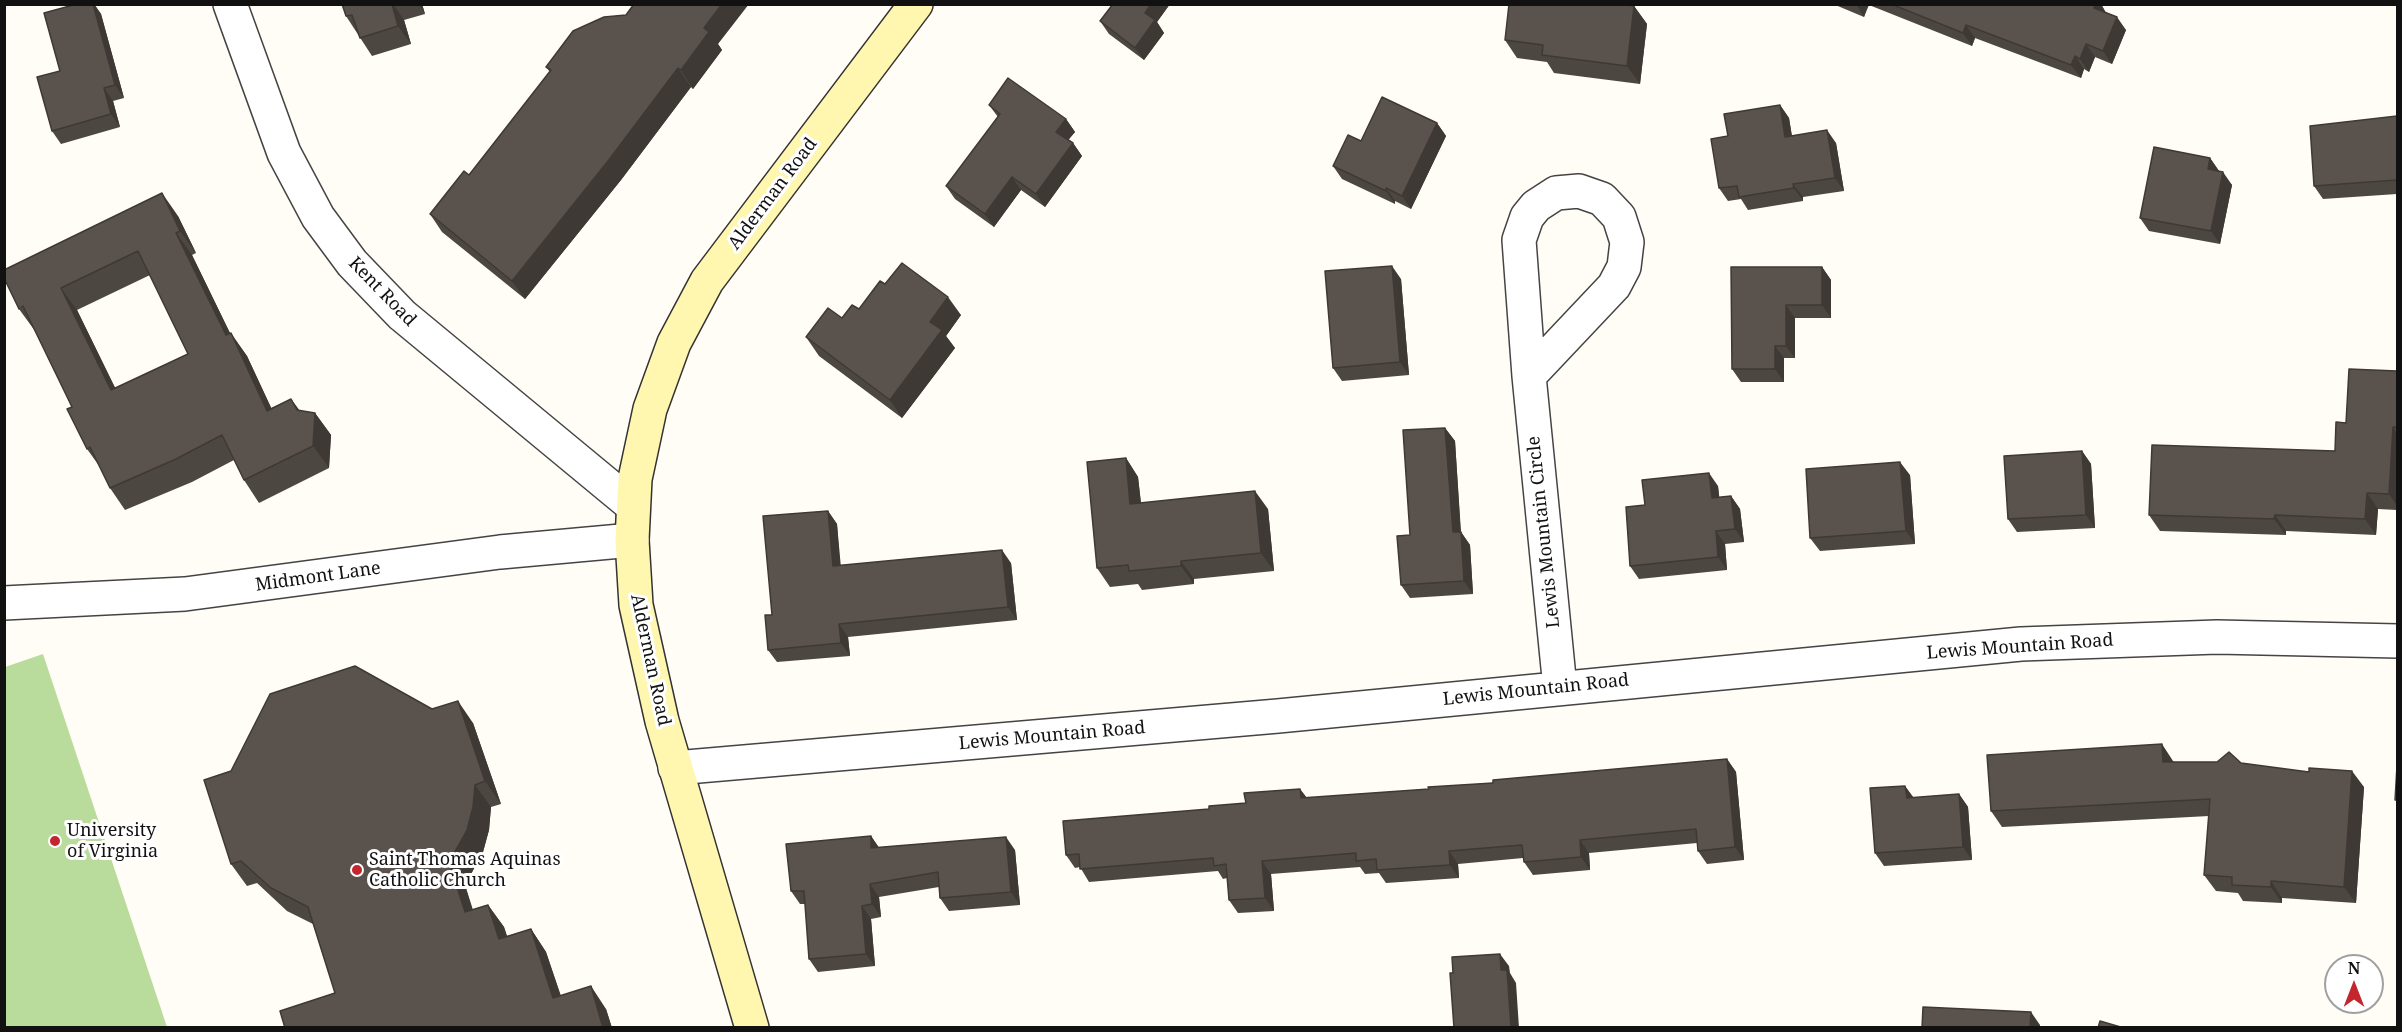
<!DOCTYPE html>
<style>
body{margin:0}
#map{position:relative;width:2402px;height:1032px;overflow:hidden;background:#fffdf5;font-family:"Noto Serif",serif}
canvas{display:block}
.frame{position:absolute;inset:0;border:6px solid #111;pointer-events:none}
.north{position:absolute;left:2324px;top:954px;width:60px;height:60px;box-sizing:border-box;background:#fff;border:2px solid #a0a0a0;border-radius:50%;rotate:0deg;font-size:16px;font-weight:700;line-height:24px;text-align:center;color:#111}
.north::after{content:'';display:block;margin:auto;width:21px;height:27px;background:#c4262e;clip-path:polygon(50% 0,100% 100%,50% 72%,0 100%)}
</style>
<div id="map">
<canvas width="2402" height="1032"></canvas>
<div class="frame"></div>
<div class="north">N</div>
</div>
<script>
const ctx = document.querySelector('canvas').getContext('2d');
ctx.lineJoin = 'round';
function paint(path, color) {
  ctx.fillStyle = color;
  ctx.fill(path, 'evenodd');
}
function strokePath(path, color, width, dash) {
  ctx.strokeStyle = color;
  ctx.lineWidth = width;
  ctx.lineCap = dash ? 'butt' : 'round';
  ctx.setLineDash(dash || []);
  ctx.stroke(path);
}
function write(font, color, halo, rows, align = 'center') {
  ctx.font = font + ' "Noto Serif",serif';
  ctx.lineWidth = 6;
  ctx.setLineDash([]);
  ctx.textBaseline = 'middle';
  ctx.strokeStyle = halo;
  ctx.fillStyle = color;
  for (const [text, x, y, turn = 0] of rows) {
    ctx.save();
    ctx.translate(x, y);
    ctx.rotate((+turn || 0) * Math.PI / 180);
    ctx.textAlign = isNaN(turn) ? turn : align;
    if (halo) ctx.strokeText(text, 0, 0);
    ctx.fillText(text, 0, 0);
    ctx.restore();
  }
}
const forest = new Path2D(`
 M 43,654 L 167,1027 L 5,1027 L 5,667 Z`);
const street = new Path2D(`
 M 230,4 L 284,153 L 318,217 L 352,263 L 402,315 L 633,506
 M 1579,191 L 1602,199 L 1619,217 L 1627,242 L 1624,267 L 1614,286 L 1529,376 L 1519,240 L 1527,217 L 1536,206 L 1556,193 Z
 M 1529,376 L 1560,688
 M 4,603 L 185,594 L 500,552 L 632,540
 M 675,768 L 1278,716 L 2021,644 L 2217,637 L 2398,641`);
const secondary = new Path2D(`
 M 752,1028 L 662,721 L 636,605 L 632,540 L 635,479 L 650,409 L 674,343 L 707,281 L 916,4`);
const wall = new Path2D(`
 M 77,4 L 94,4 L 101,14 L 124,98 L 113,101 L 120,127 L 61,144 L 52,131 L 60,71 Z
 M 342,4 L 422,4 L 425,14 L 404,20 L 411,44 L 372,56 L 346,16 Z
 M 1113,4 L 1170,4 L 1157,22 L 1164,33 L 1144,60 L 1109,34 L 1100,21 Z
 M 1833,4 L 2101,4 L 2106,13 L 2126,30 L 2112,64 L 2095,57 L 2089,72 L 2084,69 L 2081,78 L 1975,38 L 1972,46 L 1869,5 L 1864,17 Z
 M 1634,6 L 1647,24 L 1640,84 L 1554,73 L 1547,62 L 1517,58 L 1505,40 Z
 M 718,44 L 722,50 L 693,89 L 691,87 L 621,180 L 525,299 L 442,232 L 430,214 L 469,175 L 550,72 L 546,67 Z
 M 989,105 L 1066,119 L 1075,132 L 1068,140 L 1073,143 L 1082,156 L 1045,207 L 1021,190 L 994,227 L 955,199 L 946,186 L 998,117 Z
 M 1780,105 L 1789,118 L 1792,136 L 1836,143 L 1844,191 L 1803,197 L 1803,201 L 1748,210 L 1741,199 L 1728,201 L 1719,188 L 1728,136 Z
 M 2397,116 L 2397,194 L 2323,199 L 2314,186 Z
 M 1437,123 L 1446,136 L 1411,209 L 1395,201 L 1395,204 L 1342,179 L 1333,166 L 1361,141 Z
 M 2210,158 L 2219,171 L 2232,185 L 2220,244 L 2149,231 L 2140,218 Z
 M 178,216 L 196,253 L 192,255 L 230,333 L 247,356 L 271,408 L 291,399 L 300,411 L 315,413 L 331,435 L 329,468 L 259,503 L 244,480 L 234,460 L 192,482 L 125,510 L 110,488 L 100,467 L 87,449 L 72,407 L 35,331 L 19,309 ZM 150,275 L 188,354 L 115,388 L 77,310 Z
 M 1731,267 L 1822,267 L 1831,280 L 1831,318 L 1795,318 L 1795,358 L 1784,358 L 1784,382 L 1741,382 L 1732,369 Z
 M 1401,279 L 1409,375 L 1342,381 L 1333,368 Z
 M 885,284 L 961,315 L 946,336 L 955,348 L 902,418 L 819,356 L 806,337 L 859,309 Z
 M 2397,371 L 2397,510 L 2378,509 L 2376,535 L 2286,531 L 2286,535 L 2160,531 L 2149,515 L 2335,451 L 2346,423 Z
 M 1445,428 L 1455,441 L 1461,532 L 1470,545 L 1473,594 L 1410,598 L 1401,585 L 1410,535 Z
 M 2082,451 L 2091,464 L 2095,528 L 2017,532 L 2008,519 Z
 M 1126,458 L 1138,477 L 1141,503 L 1268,509 L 1274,571 L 1194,579 L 1194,584 L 1142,590 L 1138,584 L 1110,587 L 1097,568 Z
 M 1910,475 L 1915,544 L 1820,551 L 1810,538 Z
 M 1718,486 L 1719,497 L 1731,496 L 1740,509 L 1744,542 L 1725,544 L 1727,570 L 1639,579 L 1630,566 L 1645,505 Z
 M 828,511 L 837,524 L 840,566 L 1011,563 L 1017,620 L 848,637 L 850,656 L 777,662 L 768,650 L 772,615 Z
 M 432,709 L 473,723 L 501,804 L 491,807 L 489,830 L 483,852 L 465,885 L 473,910 L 488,905 L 504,927 L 507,936 L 531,929 L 546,952 L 561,996 L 606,1009 L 612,1028 L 285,1028 L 335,993 L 313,924 L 287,911 L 257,883 L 247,886 L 231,864 Z
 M 1727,759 L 1736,772 L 1744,860 L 1707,864 L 1698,851 L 1697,843 L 1589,853 L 1590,870 L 1533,875 L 1524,862 L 1523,858 L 1458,864 L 1459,878 L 1386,883 L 1379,873 L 1365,874 L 1360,867 L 1271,874 L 1274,911 L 1238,913 L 1229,900 L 1227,878 L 1223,879 L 1218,871 L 1089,882 L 1080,867 L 1075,868 L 1066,855 L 1209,809 L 1246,803 L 1300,789 L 1307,798 L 1429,789 Z
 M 2173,761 L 2174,762 L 2241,763 L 2364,787 L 2356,903 L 2282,898 L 2282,903 L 2243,901 L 2238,893 L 2216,891 L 2204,875 L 2209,816 L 2002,827 L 1991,811 Z
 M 1905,786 L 1914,798 L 1959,794 L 1968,807 L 1972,860 L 1884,866 L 1875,853 Z
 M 871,836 L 879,848 L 1015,850 L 1020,905 L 949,911 L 940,898 L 939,887 L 879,897 L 881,917 L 871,919 L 875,966 L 818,972 L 809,959 L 805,904 L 800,904 L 791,891 Z`);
const shadedWall = new Path2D(`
 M 93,4 L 94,4 L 101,14 L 124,98 L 115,85 Z
 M 392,4 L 393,4 L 404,20 L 411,44 L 398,26 Z
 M 419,4 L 422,4 L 425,14 Z
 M 722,4 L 749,4 L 718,44 L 722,50 L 693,89 L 681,70 L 704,28 Z
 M 1151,4 L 1170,4 L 1157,22 L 1164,33 L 1144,60 L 1135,48 L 1145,13 Z
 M 1856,4 L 1868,4 L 1864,17 Z
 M 2095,4 L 2101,4 L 2106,13 L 2094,8 Z
 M 1634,6 L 1647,24 L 1640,84 L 1627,66 Z
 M 2117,17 L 2126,30 L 2112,64 L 2103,51 Z
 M 1966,25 L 1975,38 L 1972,46 L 1963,33 Z
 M 2086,44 L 2095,57 L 2089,72 L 2080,59 Z
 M 2075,56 L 2084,69 L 2081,78 L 2071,65 Z
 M 678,68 L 691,87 L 621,180 L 525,299 L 512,281 Z
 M 104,88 L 113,101 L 120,127 L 111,114 Z
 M 1780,105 L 1789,118 L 1794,150 L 1785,137 Z
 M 1066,119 L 1075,132 L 1065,144 L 1056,132 Z
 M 1437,123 L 1446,136 L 1411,209 L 1402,196 Z
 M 1827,130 L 1836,143 L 1844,191 L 1835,178 Z
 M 1073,143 L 1082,156 L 1045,207 L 1036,194 Z
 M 2210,158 L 2219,171 L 2208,169 Z
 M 2223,172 L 2232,185 L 2220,244 L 2211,231 Z
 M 1012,177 L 1021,190 L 994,227 L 985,214 Z
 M 1793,184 L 1803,197 L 1803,201 L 1794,188 Z
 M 1386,188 L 1395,201 L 1395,204 L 1386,191 Z
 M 162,193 L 178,216 L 196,253 L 180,231 Z
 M 176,233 L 192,255 L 242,358 L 226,335 Z
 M 1392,266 L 1401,279 L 1409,375 L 1400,362 Z
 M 1822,267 L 1831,280 L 1831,318 L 1822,305 Z
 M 61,288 L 77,310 L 127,412 L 111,390 Z
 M 948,297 L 961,315 L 946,336 L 955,348 L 902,418 L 890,400 L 930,322 Z
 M 1786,305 L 1795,318 L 1795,358 L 1786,346 Z
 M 231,333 L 247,356 L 283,433 L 267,411 Z
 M 1775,346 L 1784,358 L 1784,382 L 1775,369 Z
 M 291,399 L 307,421 L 297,410 Z
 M 315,413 L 331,435 L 329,468 L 313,446 Z
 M 2393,427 L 2397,434 L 2397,506 L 2389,494 Z
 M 1445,428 L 1455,441 L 1461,537 L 1461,532 L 1470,545 L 1473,594 L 1464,581 L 1453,532 Z
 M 2082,451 L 2091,464 L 2095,528 L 2086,515 Z
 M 1126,458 L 1138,477 L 1143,522 L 1130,504 Z
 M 1900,462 L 1910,475 L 1915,544 L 1906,531 Z
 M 1709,473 L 1718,486 L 1721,511 L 1712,498 Z
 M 1255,491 L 1268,509 L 1274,571 L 1261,553 Z
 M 2367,493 L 2378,509 L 2376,535 L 2365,519 Z
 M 1731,496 L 1740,509 L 1744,542 L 1735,529 Z
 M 828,511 L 837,524 L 842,579 L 833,566 Z
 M 2275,515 L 2286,531 L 2286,535 L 2274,519 Z
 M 1716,531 L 1725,544 L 1727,570 L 1718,557 Z
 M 1002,550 L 1011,563 L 1017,620 L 1008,607 Z
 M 1181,561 L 1194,579 L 1194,584 L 1181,566 Z
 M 839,624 L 848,637 L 850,656 L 841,643 Z
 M 458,701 L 473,723 L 501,804 L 485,781 Z
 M 2162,744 L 2173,761 L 2175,778 L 2163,762 Z
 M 1727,759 L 1736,772 L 1744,860 L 1735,847 Z
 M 2352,771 L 2364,787 L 2356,903 L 2344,887 Z
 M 475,785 L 491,807 L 489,830 L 483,852 L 465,885 L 480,935 L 465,912 L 449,862 Z
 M 1905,786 L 1914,799 L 1907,798 Z
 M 1300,789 L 1309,801 L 1301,798 Z
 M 1959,794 L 1968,807 L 1972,860 L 1963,847 Z
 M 871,836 L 880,849 L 871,848 Z
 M 1006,837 L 1015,850 L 1020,905 L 1011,892 Z
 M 1580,840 L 1589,853 L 1590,870 L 1581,857 Z
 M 1449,851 L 1458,864 L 1459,878 L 1450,865 Z
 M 1262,861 L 1271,874 L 1274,911 L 1265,898 Z
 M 2271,881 L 2282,898 L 2282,903 L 2271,887 Z
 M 870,884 L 879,897 L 881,917 L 872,904 Z
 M 488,905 L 504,927 L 515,961 L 499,939 Z
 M 862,906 L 871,919 L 875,966 L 866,954 Z
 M 531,929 L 546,952 L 569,1021 L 553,998 Z
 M 1500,954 L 1509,966 L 1510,973 L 1516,983 L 1519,1028 L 1511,1028 L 1501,970 Z
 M 591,986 L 606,1009 L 612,1028 L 603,1028 Z
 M 2031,1012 L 2040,1025 L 2040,1028 L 2030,1028 Z`);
const building = new Path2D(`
 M 77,4 L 93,4 L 115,85 L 104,88 L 111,114 L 52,131 L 37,77 L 60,71 L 44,13 Z
 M 342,4 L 392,4 L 398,26 L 360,38 L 352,15 L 346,16 Z
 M 634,4 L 722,4 L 704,28 L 709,32 L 681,70 L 678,68 L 608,161 L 512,281 L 430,214 L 464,171 L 469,175 L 551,70 L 546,67 L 573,31 L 604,17 L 626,15 Z
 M 1113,4 L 1151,4 L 1145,13 L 1155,20 L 1135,48 L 1100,21 Z
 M 1509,4 L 1623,4 L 1634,6 L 1627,66 L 1542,55 L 1543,45 L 1505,40 Z
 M 1891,4 L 2095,4 L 2094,8 L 2117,17 L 2103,51 L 2086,44 L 2080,59 L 2075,56 L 2071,65 L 1966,25 L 1963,33 Z
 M 1008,78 L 1066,119 L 1056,132 L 1073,143 L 1036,194 L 1012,177 L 985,214 L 946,186 L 1000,114 L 989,105 Z
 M 1382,97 L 1437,123 L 1402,196 L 1386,188 L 1386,191 L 1333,166 L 1348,135 L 1361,141 Z
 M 1780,105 L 1785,137 L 1827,130 L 1835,178 L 1793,184 L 1794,188 L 1739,197 L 1737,186 L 1719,188 L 1711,139 L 1728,136 L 1724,114 Z
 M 2397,116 L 2397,180 L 2314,186 L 2310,126 Z
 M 2154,147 L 2210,158 L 2208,169 L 2223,172 L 2211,231 L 2140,218 Z
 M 162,193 L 180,231 L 176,233 L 226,335 L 231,333 L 267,411 L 291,399 L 297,410 L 315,413 L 313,446 L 244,480 L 222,435 L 176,459 L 110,488 L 90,447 L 87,449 L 67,409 L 72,407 L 23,306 L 19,309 L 4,278 L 4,270 ZM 138,251 L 188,354 L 111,390 L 61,288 Z
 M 902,263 L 948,297 L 930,322 L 942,330 L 890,400 L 806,337 L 828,308 L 842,318 L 852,305 L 859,309 L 880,281 L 885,284 Z
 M 1392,266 L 1400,362 L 1333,368 L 1325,271 Z
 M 1731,267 L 1822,267 L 1822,305 L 1786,305 L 1786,346 L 1775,346 L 1775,369 L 1732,369 Z
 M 2349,369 L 2397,371 L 2397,427 L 2393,427 L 2389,494 L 2367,493 L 2365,519 L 2275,515 L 2274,519 L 2149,515 L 2152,445 L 2335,451 L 2336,422 L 2346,423 Z
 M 1445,428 L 1453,532 L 1461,532 L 1464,581 L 1401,585 L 1397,536 L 1410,535 L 1403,430 Z
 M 2082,451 L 2086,515 L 2008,519 L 2004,456 Z
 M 1126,458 L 1130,504 L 1255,491 L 1261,553 L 1181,561 L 1181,566 L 1129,571 L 1128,565 L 1097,568 L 1087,462 Z
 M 1900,462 L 1906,531 L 1810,538 L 1806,469 Z
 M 1709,473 L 1712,498 L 1731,496 L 1735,529 L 1716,531 L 1718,557 L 1630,566 L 1626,507 L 1645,505 L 1642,480 Z
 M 828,511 L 833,566 L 1002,550 L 1008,607 L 839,624 L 841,643 L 768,650 L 765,615 L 772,615 L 763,516 Z
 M 355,666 L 432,709 L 458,701 L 485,781 L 475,785 L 473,807 L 467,830 L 449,862 L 465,912 L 488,905 L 499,939 L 531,929 L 553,998 L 591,986 L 603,1028 L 285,1028 L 280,1011 L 335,993 L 308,907 L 271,888 L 241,861 L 231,864 L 204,780 L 231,771 L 270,694 Z
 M 2162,744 L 2163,762 L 2217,762 L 2229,752 L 2241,763 L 2309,772 L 2309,768 L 2352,771 L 2344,887 L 2271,881 L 2271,887 L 2232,885 L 2232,877 L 2204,875 L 2210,799 L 1991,811 L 1987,755 Z
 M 1727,759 L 1735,847 L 1698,851 L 1696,829 L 1580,840 L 1581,857 L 1524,862 L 1522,845 L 1449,851 L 1450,865 L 1377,870 L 1376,859 L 1356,861 L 1356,853 L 1262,861 L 1265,898 L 1229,900 L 1226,864 L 1214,866 L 1213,858 L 1080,869 L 1079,854 L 1066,855 L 1063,821 L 1209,809 L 1209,806 L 1246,803 L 1244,793 L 1300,789 L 1301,798 L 1429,789 L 1428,787 L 1493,783 L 1493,780 Z
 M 2397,766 L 2397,800 L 2395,800 Z
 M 1905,786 L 1907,798 L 1959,794 L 1963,847 L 1875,853 L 1870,788 Z
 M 871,836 L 871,848 L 1006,837 L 1011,892 L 940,898 L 938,872 L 870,884 L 872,904 L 862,906 L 866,954 L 809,959 L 804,891 L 791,891 L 786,844 Z
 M 1500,954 L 1501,970 L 1507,970 L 1511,1028 L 1454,1028 L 1450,973 L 1453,973 L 1452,957 Z
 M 1923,1007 L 2031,1012 L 2030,1028 L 1922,1028 Z
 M 2100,1021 L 2124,1028 L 2098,1028 Z`);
const markers = [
 [55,841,6,"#c4262e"],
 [357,870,6,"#c4262e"]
];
const streetNames = [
 ["Alderman Road",773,194,-53],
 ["Kent Road",382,292,46],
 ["Lewis Mountain Circle",1544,532,-96],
 ["Midmont Lane",318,577,-8],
 ["Lewis Mountain Road",2020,647,-4],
 ["Alderman Road",650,660,78],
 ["Lewis Mountain Road",1536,690,-6],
 ["Lewis Mountain Road",1052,736,-5]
];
const poiNames = [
 ["University",67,831],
 ["of Virginia",67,852],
 ["Saint Thomas Aquinas",369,860],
 ["Catholic Church",369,881]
];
paint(forest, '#b9dc9c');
strokePath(street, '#444', 36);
strokePath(secondary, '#333', 36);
strokePath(street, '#fff', 33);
strokePath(secondary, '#fff6b0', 33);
paint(wall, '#4d4742');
paint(shadedWall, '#3f3936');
paint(building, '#5a524d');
strokePath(building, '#3f3936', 1.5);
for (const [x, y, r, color] of markers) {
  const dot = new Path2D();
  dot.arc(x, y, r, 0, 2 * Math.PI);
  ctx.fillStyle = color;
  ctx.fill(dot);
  strokePath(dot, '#fff', 2);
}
write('18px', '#111', '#fff', streetNames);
write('18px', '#111', '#fff', poiNames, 'left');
</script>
